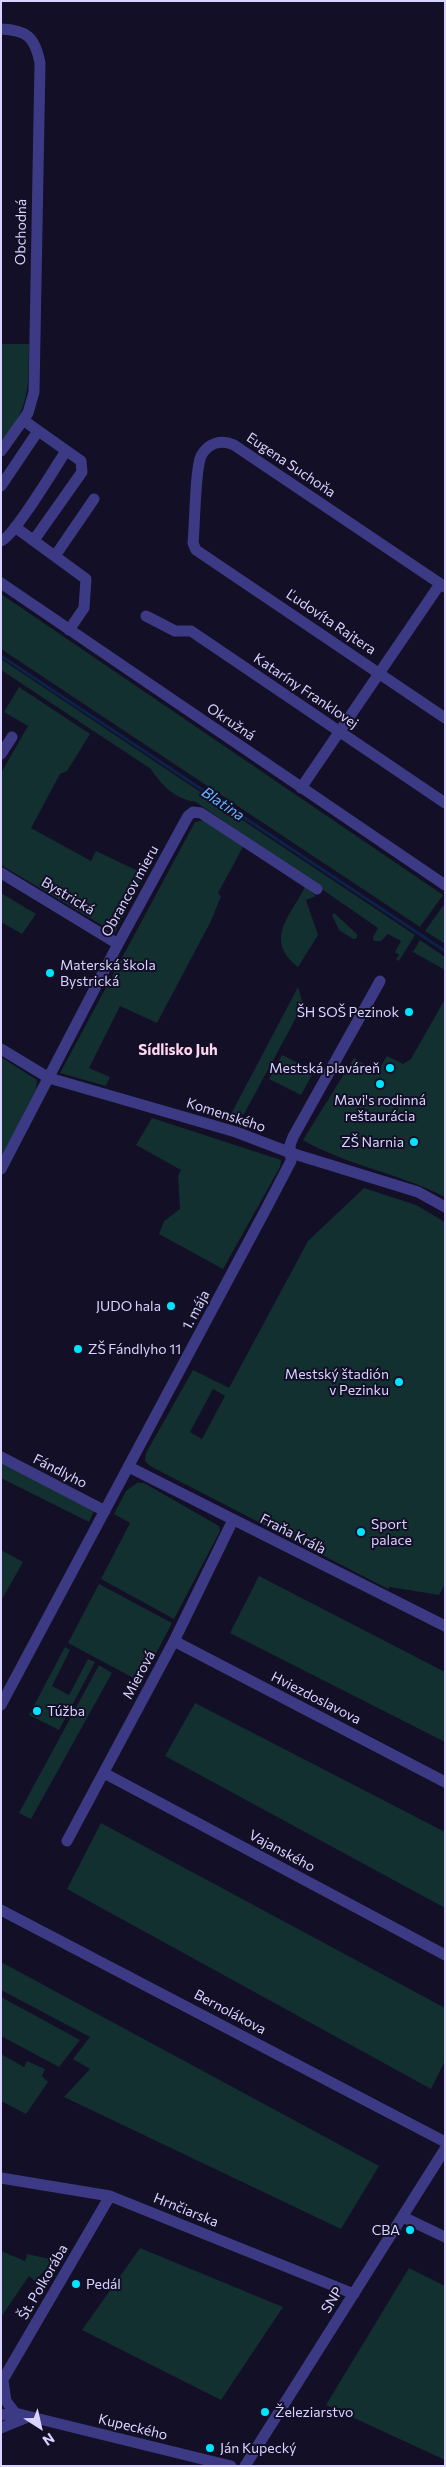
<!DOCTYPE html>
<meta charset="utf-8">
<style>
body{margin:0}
#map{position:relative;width:446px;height:2467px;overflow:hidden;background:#130f26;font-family:Commissioner,sans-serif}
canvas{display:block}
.frame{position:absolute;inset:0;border:2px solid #d9d4ff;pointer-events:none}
.north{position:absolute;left:15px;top:2402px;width:50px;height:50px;-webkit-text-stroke:4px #130f26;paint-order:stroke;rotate:145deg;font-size:14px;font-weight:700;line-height:20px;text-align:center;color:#d9d4ff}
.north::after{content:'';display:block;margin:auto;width:18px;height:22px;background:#d9d4ff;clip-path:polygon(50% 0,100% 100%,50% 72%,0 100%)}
</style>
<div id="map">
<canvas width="446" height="2467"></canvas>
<div class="frame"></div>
<div class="north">N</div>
</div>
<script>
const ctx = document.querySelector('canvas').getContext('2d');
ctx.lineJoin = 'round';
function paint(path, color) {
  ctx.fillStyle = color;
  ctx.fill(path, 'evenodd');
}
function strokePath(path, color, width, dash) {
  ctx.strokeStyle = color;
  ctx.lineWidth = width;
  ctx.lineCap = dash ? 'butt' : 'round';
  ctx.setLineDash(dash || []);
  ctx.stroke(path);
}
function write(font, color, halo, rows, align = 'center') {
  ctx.font = font + ' Commissioner,sans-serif';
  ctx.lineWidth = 4;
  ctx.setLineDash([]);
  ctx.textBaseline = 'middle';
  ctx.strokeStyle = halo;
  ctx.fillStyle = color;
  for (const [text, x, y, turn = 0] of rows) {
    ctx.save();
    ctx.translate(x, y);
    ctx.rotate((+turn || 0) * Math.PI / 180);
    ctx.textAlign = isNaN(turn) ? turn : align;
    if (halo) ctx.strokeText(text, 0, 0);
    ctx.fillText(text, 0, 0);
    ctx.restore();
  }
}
const green = new Path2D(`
 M 1,344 L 29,344 C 28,385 31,409 1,441 Z
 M 1,594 L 443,895 L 420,927 L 1,649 Z
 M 1,659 L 415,935 L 399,961 L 396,959 L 399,955 L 395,952 L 401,941 L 388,934 L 381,941 L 374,941 L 373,937 L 378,928 L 196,802 C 175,799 162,786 151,769 L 1,670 Z
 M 19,687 L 90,734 L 67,771 L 60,774 L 31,828 L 91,861 L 96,851 L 138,871 L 143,875 L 115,933 L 1,865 L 1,773 L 28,726 L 4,712 Z
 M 204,820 L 244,845 L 218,893 L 221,896 L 211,921 L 157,1023 L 120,1006 L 89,1068 L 110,1077 L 106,1086 L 60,1073 L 195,822 Z
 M 305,887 L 316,896 L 306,900 L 318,935 L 298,967 C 264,940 289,918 305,887 Z
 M 1,893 L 36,914 L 22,934 L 1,922 Z
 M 445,903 L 445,944 L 425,931 Z
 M 334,913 L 357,934 L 357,938 L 353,939 L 339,930 L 332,915 Z
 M 420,940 L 445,957 L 445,970 L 413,952 Z
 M 298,987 L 303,1005 L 244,1114 L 229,1118 Z
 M 445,999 L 445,1197 C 399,1173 348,1166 303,1140 L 354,1058 L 377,1072 L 387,1056 L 403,1064 L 411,1059 Z
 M 282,1055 L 314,1071 L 301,1095 L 269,1079 Z
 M 1,1057 L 37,1080 L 36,1089 L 1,1159 Z
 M 152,1118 L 281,1160 L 280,1167 L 223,1269 L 159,1234 L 164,1221 L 180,1209 L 178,1176 L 181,1170 L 136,1145 Z
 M 364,1188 L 416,1205 L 445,1222 L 445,1584 L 439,1595 L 390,1587 L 388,1589 L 150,1466 L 145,1461 L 146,1453 L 193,1370 L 229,1388 L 308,1241 ZM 213,1389 L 225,1396 L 202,1439 L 190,1432 Z
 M 1,1462 L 94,1511 L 89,1522 L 1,1478 Z
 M 137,1483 L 144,1483 L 219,1526 L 220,1531 L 174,1619 L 101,1579 L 130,1523 L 114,1514 L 126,1491 Z
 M 1,1550 L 23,1562 L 1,1601 Z
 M 259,1576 L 445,1672 L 445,1742 L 230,1633 Z
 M 99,1584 L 172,1623 L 141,1682 L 68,1643 Z
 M 65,1647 L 70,1650 L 52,1686 L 69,1695 L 88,1659 L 95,1662 L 59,1730 L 29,1715 Z
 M 99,1665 L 112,1673 L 31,1819 L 19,1813 Z
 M 195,1703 L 445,1832 L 445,1908 L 165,1756 Z
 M 101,1823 L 445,2008 L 445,2061 L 431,2089 L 67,1889 Z
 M 1,1962 L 379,2166 L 341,2229 L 64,2097 L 90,2069 L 73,2059 L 90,2037 L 1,1990 Z
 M 1,1997 L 80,2040 L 59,2067 L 1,2036 Z
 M 1,2054 L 24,2067 L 27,2061 L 45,2069 L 42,2076 L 48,2082 L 26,2114 L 1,2101 Z
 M 140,2248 L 283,2307 L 221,2400 L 82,2330 Z
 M 1,2251 L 25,2261 L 27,2254 L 54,2260 L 35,2281 L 29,2276 L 1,2317 Z
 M 409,2268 L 445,2286 L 445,2460 L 326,2405 Z`);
const stream = new Path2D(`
 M 1,656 L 445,951`);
const minor = new Path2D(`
 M 1,29 C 27,30 35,37 40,63 L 34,392 L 28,413 L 1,451
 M 23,420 L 81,461 L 82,472 L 34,540
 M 1,486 L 38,431
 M 15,527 L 86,579 L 84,608 L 69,630
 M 1,541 C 13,538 56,466 66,451
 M 55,556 L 94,499
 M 1,583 L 445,885
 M 445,587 L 234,445 C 221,439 208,443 201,456 C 195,470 195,524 193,543 L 196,550 L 445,718
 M 146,616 L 175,631 L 191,631 L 445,803
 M 1,754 L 12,737
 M 301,788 L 440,584
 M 1,873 L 118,944
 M 1,1049 L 49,1078 L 236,1132 L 291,1153 L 418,1192 L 445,1207
 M 1,1169 L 118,944 L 188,816 L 193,812 L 201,813 L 317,889
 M 1,1457 L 105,1511
 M 129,1467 L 445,1626
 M 174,1641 L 445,1782
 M 1,1705 L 267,1207 L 291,1161 L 290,1145 L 293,1137 L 380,981
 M 104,1773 L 445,1955
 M 67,1841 L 174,1641 L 233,1520
 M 1,1910 L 445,2142
 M 1,2178 L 110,2196 L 354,2294
 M 403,2217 L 445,2237
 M 3,2381 L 6,2401 L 15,2413
 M 1,2383 L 110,2196
 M 1,2415 L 15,2413 L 231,2466
 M 1,2428 L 28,2417
 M 245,2466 L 445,2149`);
const markers = [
 [50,973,5,"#00e5ff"],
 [409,1012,5,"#00e5ff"],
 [390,1068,5,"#00e5ff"],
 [380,1084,5,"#00e5ff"],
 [414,1142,5,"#00e5ff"],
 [171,1306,5,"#00e5ff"],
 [78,1349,5,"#00e5ff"],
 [399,1382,5,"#00e5ff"],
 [361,1532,5,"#00e5ff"],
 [37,1711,5,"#00e5ff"],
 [410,2230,5,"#00e5ff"],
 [76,2284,5,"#00e5ff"],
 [265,2412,5,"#00e5ff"],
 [210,2448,5,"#00e5ff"]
];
const streetNames = [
 ["Obchodná",21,232,-89],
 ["Eugena Suchoňa",291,465,34],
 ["Ľudovíta Rajtera",331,622,34],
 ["Kataríny Franklovej",306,691,34],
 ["Okružná",231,722,34],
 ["Obrancov mieru",130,891,-61],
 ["Bystrická",68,896,31],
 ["Komenského",226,1115,18],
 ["1. mája",196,1310,-62],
 ["Fándlyho",60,1471,27],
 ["Fraňa Kráľa",293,1534,27],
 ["Mierová",139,1675,-62],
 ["Hviezdoslavova",316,1698,27],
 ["Vajanského",282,1851,28],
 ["Bernolákova",230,2012,28],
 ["Hrnčiarska",186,2210,22],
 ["Št. Polkorába",43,2282,-60],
 ["SNP",332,2300,-58],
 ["Kupeckého",133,2427,14]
];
const poiNames = [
 ["Materská škola",60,965],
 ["Bystrická",60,981],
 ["ŠH SOŠ Pezinok",399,1012,"right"],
 ["Mestská plaváreň",380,1068,"right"],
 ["Mavi's rodinná",380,1100,"center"],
 ["reštaurácia",380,1116,"center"],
 ["ZŠ Narnia",404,1142,"right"],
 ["JUDO hala",161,1306,"right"],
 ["ZŠ Fándlyho 11",88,1349],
 ["Mestský štadión",389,1374,"right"],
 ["v Pezinku",389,1390,"right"],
 ["Sport",371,1524],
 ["palace",371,1540],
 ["Túžba",47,1711],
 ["CBA",400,2230,"right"],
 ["Pedál",86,2284],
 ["Železiarstvo",275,2412],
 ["Ján Kupecký",220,2448]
];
const waterNames = [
 ["Blatina",223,804,34]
];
const neighbourhoodNames = [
 ["Sídlisko Juh",178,1050]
];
paint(green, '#12302f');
strokePath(stream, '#0c2248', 3);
strokePath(minor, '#3d3a85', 11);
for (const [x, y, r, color] of markers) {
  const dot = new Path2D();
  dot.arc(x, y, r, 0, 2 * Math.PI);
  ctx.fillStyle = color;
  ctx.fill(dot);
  strokePath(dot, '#130f26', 2);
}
write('14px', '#d9d4ff', '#130f26', streetNames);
write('14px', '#d9d4ff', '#130f26', poiNames, 'left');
write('italic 15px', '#62b6ff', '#130f26', waterNames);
write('bold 15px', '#ffd6f0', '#130f26', neighbourhoodNames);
</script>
